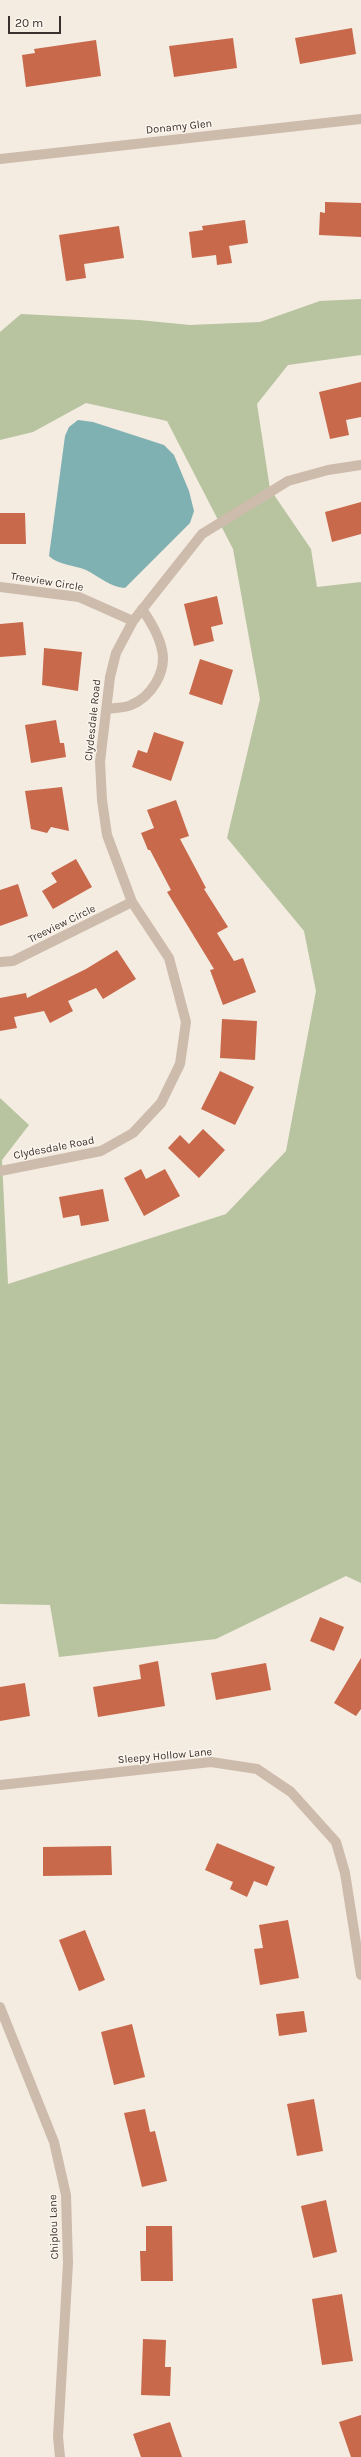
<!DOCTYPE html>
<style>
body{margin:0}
#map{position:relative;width:361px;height:2457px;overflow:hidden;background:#f4ebe1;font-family:Karla,sans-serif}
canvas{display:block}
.scale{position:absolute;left:8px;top:16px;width:53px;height:18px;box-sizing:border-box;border:2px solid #3b302b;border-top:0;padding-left:5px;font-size:12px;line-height:14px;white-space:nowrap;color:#3b302b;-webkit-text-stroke:3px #fbf5ee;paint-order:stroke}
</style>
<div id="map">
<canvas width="361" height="2457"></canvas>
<div class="scale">20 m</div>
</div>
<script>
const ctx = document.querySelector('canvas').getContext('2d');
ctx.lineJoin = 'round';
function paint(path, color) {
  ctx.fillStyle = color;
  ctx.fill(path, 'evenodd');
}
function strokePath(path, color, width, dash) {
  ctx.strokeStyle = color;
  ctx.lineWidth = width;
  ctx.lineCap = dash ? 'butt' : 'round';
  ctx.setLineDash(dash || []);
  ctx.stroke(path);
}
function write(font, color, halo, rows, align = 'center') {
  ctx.font = font + ' Karla,sans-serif';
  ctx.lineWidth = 3;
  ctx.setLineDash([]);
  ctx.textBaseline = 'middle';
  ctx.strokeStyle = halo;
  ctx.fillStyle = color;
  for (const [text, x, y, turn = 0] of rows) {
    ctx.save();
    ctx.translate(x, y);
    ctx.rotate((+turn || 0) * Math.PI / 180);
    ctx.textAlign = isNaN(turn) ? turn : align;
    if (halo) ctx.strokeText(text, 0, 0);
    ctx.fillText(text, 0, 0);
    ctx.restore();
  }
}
const green = new Path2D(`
 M 361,299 L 361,355 L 288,365 L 257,404 L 270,489 L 311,549 L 317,587 L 361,582 L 361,1583 L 346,1576 L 216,1639 L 59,1657 L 50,1605 L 0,1604 L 0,1098 L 29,1125 L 2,1160 L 8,1284 L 226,1214 L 286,1151 L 316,991 L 304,931 L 227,838 L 260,699 L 233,549 L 167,421 L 86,403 L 33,432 L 0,440 L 0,332 L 21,314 L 139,320 L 190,325 L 260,322 L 320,301 Z`);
const water = new Path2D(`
 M 78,420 L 93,422 L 164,445 L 174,455 L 189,491 L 194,511 L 190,523 L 125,588 C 110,587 100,577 86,570 C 74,565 58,565 49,556 L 65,436 L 69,427 Z`);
const building = new Path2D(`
 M 352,28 L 356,54 L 300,64 L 295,38 Z
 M 233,38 L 237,68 L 174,77 L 169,46 Z
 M 96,40 L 101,76 L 26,87 L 22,55 L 35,53 L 34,49 Z
 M 325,202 L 361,203 L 361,237 L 319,235 L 320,212 L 325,213 Z
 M 245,220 L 248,243 L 229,246 L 232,263 L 217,265 L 216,255 L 192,258 L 189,232 L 203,230 L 202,226 Z
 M 119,226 L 124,258 L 84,264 L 86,278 L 66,281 L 59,235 Z
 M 361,382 L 361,417 L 346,420 L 349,435 L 330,439 L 319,392 Z
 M 361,502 L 361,534 L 332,542 L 325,512 Z
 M 0,513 L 25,513 L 26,544 L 0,544 Z
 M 217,596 L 223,624 L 211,627 L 214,641 L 194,646 L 184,604 Z
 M 23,622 L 26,655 L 0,657 L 0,624 Z
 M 44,648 L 82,652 L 78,691 L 42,685 Z
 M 200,659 L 233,670 L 222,705 L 189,694 Z
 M 56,720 L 60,743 L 64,743 L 66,757 L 31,763 L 25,725 Z
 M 154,732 L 184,742 L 171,781 L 132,767 L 138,750 L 147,753 Z
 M 62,787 L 69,831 L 51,827 L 47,833 L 31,829 L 25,791 Z
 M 176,800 L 189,836 L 180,839 L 206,888 L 204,889 L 228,927 L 217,933 L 234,961 L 243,958 L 256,992 L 223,1005 L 210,970 L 214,969 L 167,892 L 171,890 L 150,850 L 148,850 L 141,833 L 154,828 L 147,810 Z
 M 76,859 L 92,887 L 53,909 L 42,891 L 57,882 L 51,873 Z
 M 18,884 L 28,916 L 0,926 L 0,890 Z
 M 117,950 L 136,979 L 103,999 L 96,988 L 68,1001 L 73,1011 L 50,1023 L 44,1011 L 14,1017 L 17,1028 L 0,1031 L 0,998 L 26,993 L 27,998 L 86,969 Z
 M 222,1019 L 257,1021 L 255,1060 L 220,1058 Z
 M 220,1071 L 254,1087 L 235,1125 L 201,1109 Z
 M 203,1129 L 225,1150 L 199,1178 L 168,1148 L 180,1135 L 189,1144 Z
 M 141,1169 L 146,1179 L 165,1169 L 180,1196 L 144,1216 L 124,1178 Z
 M 103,1189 L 109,1221 L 81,1226 L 79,1215 L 63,1218 L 59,1197 Z
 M 320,1617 L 344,1627 L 334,1651 L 310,1641 Z
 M 361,1658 L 361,1709 L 356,1716 L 334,1703 Z
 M 158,1661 L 165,1706 L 98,1717 L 93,1687 L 141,1679 L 139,1665 Z
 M 266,1663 L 271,1690 L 216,1700 L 211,1673 Z
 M 25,1683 L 30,1716 L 0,1721 L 0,1687 Z
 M 217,1843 L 275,1867 L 267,1886 L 254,1881 L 247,1897 L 230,1889 L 233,1882 L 205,1870 Z
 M 111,1846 L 112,1875 L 43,1876 L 43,1847 Z
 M 288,1920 L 299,1978 L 260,1985 L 254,1949 L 263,1948 L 259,1925 Z
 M 85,1930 L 105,1980 L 79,1991 L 59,1940 Z
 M 304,2011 L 307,2032 L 279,2036 L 276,2014 Z
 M 132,2024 L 145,2077 L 114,2085 L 101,2032 Z
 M 314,2099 L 323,2151 L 297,2156 L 287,2104 Z
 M 145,2109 L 150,2132 L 155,2131 L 167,2181 L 142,2187 L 124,2113 Z
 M 326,2200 L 337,2252 L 313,2258 L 301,2206 Z
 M 146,2226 L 172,2226 L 173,2281 L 141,2281 L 140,2251 L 146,2251 Z
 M 342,2294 L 353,2361 L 322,2365 L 312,2299 Z
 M 143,2339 L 166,2340 L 165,2367 L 171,2367 L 170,2396 L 141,2395 Z
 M 361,2415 L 361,2457 L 351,2457 L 339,2422 Z
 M 170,2422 L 182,2457 L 141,2457 L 133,2434 Z`);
const minor = new Path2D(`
 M 0,159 L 361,119
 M 0,587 L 79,597 L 133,621
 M 107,709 C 114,708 124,708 131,705 C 151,697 167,672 162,650 C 159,635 151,622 142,609
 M 0,962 L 13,961 L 132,902
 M 0,1171 L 101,1151 L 133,1133 L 161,1103 L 180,1064 L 186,1022 L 169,958 L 132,902 L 107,835 L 102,800 L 100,762 L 110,677 L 116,653 L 133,621 L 202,534 L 288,481 L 328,470 L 361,465
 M 0,1785 L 211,1762 L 257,1769 L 291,1792 L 336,1842 L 345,1873 L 361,1975
 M 0,2007 L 54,2142 L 66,2195 L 68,2263 L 58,2437 L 60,2457`);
const streetNames = [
 ["Donamy Glen",179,127,-6],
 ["Treeview Circle",47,582,9],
 ["Clydesdale Road",93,720,-84],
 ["Treeview Circle",62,924,-26],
 ["Clydesdale Road",54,1148,-11],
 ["Sleepy Hollow Lane",165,1756,-5],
 ["Chiplou Lane",54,2227,-92]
];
paint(green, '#b8c4a0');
paint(water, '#7fb0b2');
paint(building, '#c8694b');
strokePath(minor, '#cdbbac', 10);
write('11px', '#3b302b', '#fbf5ee', streetNames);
</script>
